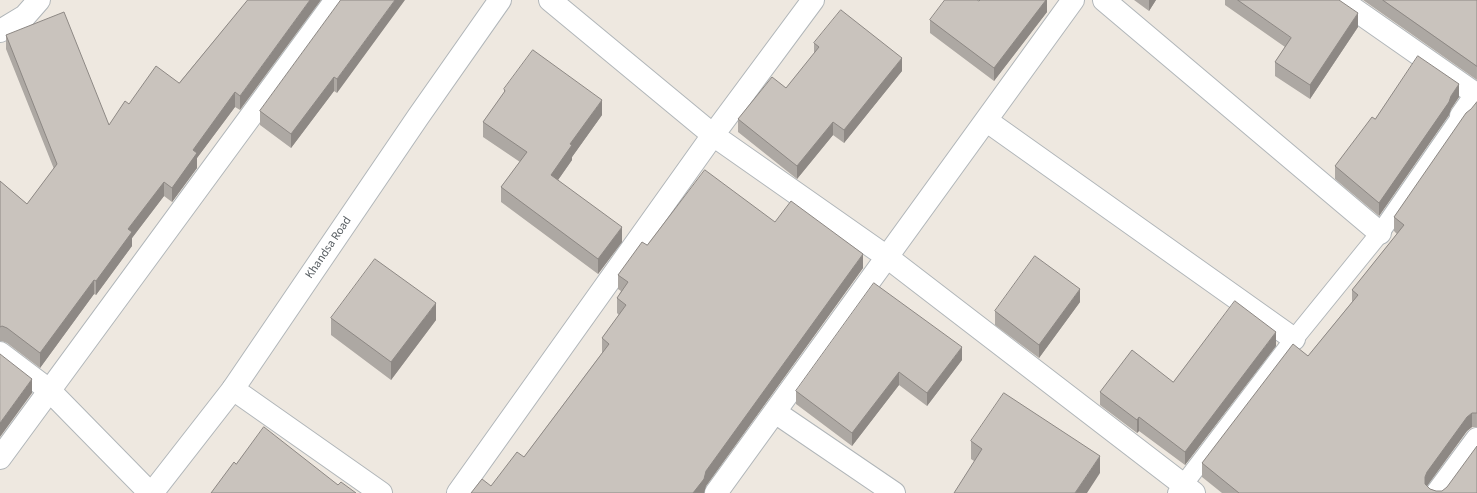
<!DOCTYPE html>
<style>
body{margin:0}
canvas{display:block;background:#eee8e0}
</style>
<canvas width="1477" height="493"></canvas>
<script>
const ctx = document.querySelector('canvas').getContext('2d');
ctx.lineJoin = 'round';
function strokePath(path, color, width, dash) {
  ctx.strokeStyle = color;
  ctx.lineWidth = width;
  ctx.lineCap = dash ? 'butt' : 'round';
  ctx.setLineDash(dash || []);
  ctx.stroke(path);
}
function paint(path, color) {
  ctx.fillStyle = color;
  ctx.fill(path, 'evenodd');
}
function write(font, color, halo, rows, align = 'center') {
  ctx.font = font + ' "Source Sans 3",sans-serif';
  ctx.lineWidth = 3;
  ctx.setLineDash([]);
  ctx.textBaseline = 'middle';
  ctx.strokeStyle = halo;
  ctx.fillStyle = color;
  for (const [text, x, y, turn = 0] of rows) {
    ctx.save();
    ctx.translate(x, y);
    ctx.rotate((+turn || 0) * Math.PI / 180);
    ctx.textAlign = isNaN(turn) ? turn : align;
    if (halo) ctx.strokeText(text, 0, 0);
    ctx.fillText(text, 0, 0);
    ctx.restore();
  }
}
const service = new Path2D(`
 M 1177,493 L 1294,339 L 1380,233 L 1461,116`);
const minor = new Path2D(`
 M 550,0 L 713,135 L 887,257 L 1194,493
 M 1104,0 L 1380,233
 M 1341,0 L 1477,95
 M 0,31 L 25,16 L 39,0
 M 1461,116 L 1477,93
 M 987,121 L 1294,339
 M 0,353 L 49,390 L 150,493
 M 233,389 L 381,493
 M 775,412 L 894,493
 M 0,458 L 336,0
 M 458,493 L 713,135 L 813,0
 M 716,493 L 1073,0
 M 1437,493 L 1477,439`);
const tertiary = new Path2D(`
 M 152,493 L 233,389 L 418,117 L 500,0`);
const wall = new Path2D(`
 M 248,0 L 240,110 L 235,107 L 197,158 L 197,168 L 172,202 L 164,196 L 132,238 L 132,246 L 96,295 L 94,294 L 40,368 L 7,343 L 2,341 L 0,341 L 0,181 L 27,204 L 54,169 L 6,49 L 6,35 L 109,125 L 179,83 Z
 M 341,0 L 337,93 L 334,91 L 291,148 L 260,125 L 260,111 Z
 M 1047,0 L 1047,12 L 994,81 L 930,33 L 930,20 L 979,1 Z
 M 1134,0 L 1156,0 L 1149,11 Z
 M 1225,0 L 1339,0 L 1358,27 L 1310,99 L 1275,76 L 1275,62 L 1285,47 L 1225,5 Z
 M 1363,0 L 1477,0 L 1477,80 Z
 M 814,43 L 902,71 L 844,143 L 833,135 L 797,179 L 738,132 L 738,119 L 786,88 L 814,54 Z
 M 504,89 L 602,115 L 572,157 L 572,160 L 558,180 L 622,242 L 598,274 L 501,202 L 501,187 L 520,162 L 483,137 L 483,122 L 504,93 Z
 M 1459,97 L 1451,109 L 1449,115 L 1379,216 L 1335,179 L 1335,166 L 1375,119 Z
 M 1477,102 L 1477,427 L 1472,427 L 1467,431 L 1427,486 L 1430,489 L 1436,491 L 1477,493 L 1222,493 L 1202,477 L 1202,463 L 1308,356 L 1352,302 L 1352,290 L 1397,234 L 1394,231 L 1394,217 Z
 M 775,222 L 863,268 L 706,486 L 704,493 L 471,493 L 491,486 L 524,457 L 602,353 L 602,338 L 619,315 L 617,313 L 617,298 L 621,291 L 618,289 L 618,275 L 647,245 Z
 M 1080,302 L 1039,358 L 995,325 L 995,311 Z
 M 331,318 L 436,320 L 391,380 L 331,335 Z
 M 1276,346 L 1185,465 L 1139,431 L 1137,433 L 1100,405 L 1100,392 L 1173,382 Z
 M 962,360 L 927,406 L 899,385 L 852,446 L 796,404 L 796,391 Z
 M 971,441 L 1100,473 L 974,461 L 971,459 Z`);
const shadedWall = new Path2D(`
 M 310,0 L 321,0 L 240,110 L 240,96 Z
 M 395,0 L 405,0 L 337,93 L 337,79 Z
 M 1046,0 L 1047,0 L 1047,12 L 994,81 L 994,68 Z
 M 1149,0 L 1156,0 L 1149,11 Z
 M 1358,13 L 1358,27 L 1310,99 L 1310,85 Z
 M 902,58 L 902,71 L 844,143 L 844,130 Z
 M 334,77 L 334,91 L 291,148 L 291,134 Z
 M 1459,84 L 1459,97 L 1451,109 L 1449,115 L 1379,216 L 1379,203 Z
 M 235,92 L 235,107 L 197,158 L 197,168 L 172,202 L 172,188 L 193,150 Z
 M 602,100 L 602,115 L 572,157 L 572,160 L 551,190 L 551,175 L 570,144 Z
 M 833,122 L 833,135 L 797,179 L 797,166 Z
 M 164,182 L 164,196 L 132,238 L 132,246 L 96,295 L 96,281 L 128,229 Z
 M 622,227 L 622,242 L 598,274 L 598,259 Z
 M 863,254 L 863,268 L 706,486 L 704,493 L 693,493 L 706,471 Z
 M 94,280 L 94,294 L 40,368 L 40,353 Z
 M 1080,289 L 1080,302 L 1039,358 L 1039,345 Z
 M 436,303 L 436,320 L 391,380 L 391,362 Z
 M 1276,332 L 1276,346 L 1185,465 L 1185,452 Z
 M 962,347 L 962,360 L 927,406 L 927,393 Z
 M 899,372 L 899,385 L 852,446 L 852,433 Z
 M 32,379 L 32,393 L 0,437 L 0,423 Z
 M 1472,413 L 1472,427 L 1467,431 L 1427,486 L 1425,491 L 1425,477 L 1427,472 L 1467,417 Z
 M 1139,417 L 1139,431 L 1137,433 L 1137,420 Z
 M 1100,456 L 1100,473 L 1087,493 L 1075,493 Z`);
const building = new Path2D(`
 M 248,0 L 310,0 L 240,96 L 235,92 L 193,150 L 197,153 L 172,188 L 164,182 L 128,229 L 132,232 L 96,281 L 94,280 L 40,353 L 7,328 L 2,326 L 0,327 L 0,181 L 27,204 L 57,164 L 6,35 L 64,12 L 109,125 L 125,101 L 129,104 L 156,66 L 179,83 Z
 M 341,0 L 395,0 L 337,79 L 334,77 L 291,134 L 260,111 Z
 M 945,0 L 977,0 L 979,1 L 980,0 L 1046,0 L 994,68 L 930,20 Z
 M 1238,0 L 1339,0 L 1358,13 L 1310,85 L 1275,62 L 1291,38 Z
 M 1383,0 L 1477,0 L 1477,66 Z
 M 841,10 L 902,58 L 844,130 L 833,122 L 797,166 L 738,119 L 772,77 L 786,88 L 819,47 L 814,43 Z
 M 533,50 L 602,100 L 570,144 L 572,145 L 551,175 L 622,227 L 598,259 L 501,187 L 527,152 L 483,122 L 505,91 L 504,89 Z
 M 1418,56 L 1459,84 L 1451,96 L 1449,102 L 1379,203 L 1335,166 L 1372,117 L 1375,119 Z
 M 1477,102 L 1477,413 L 1472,413 L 1467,417 L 1427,472 L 1425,477 L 1425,484 L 1430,489 L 1436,491 L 1442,491 L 1447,487 L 1477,446 L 1477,493 L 1239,493 L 1202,463 L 1293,344 L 1308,356 L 1358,295 L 1352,290 L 1404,225 L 1394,217 L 1466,113 L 1471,109 Z
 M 705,170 L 775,222 L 791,201 L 863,254 L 706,471 L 704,479 L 693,493 L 471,493 L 482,479 L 491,486 L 517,452 L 524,457 L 609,344 L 602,338 L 626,305 L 617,298 L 628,282 L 618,275 L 642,242 L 647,245 Z
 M 1035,256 L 1080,289 L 1039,345 L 995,311 Z
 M 375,259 L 436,303 L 391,362 L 331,318 Z
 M 874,283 L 962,347 L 927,393 L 899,372 L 852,433 L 796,391 Z
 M 1235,301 L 1276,332 L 1185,452 L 1139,417 L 1137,420 L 1100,392 L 1132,350 L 1173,382 Z
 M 0,354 L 32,379 L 0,423 Z
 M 1004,393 L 1100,456 L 1075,493 L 954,493 L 982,449 L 971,441 Z
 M 264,427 L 338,485 L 341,482 L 356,493 L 211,493 L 234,462 L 236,464 Z`);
const streetNames = [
 ["Khandsa Road",329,248,-56]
];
strokePath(service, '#b1b6b9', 20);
strokePath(minor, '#b1b6b9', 24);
strokePath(tertiary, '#b1b6b9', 24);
strokePath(service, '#fff', 18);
strokePath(minor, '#fff', 22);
strokePath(tertiary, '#fff', 22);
paint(wall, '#ada8a3');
paint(shadedWall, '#8d8884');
paint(building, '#c9c3bd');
strokePath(building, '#8d8884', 1);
write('12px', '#595f63', '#fff', streetNames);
</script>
